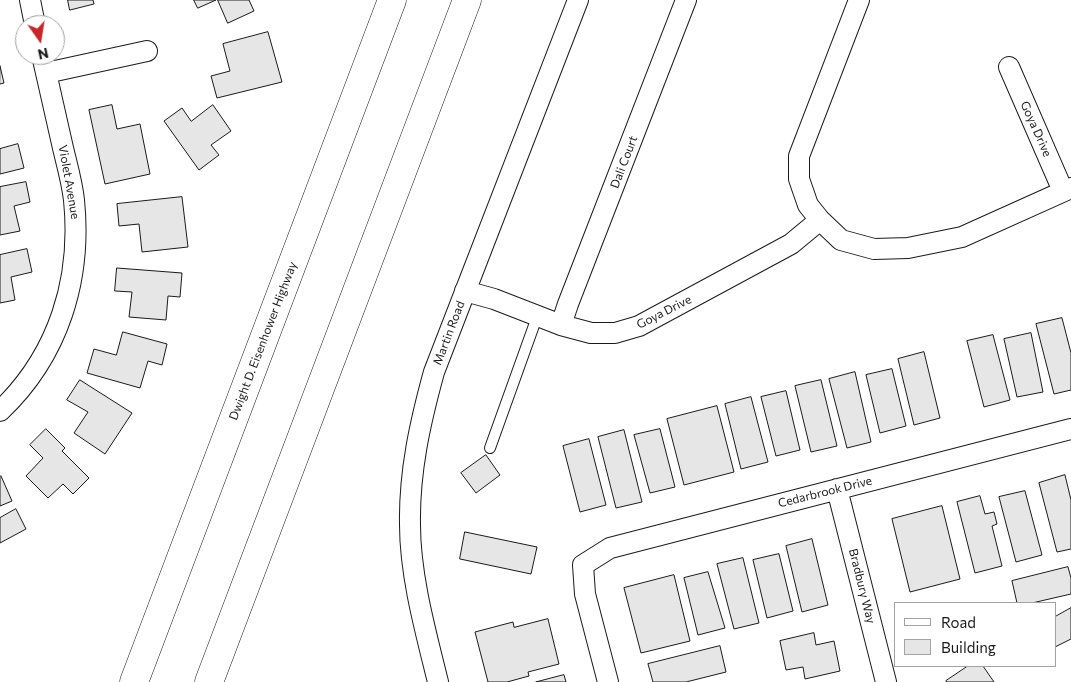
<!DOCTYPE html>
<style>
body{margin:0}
#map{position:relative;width:1071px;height:682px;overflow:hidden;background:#fff;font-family:Commissioner,sans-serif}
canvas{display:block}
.legend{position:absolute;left:894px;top:602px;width:162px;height:65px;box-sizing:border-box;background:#fff;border:1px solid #a3a3a3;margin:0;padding:6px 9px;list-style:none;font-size:15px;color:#1a1a1a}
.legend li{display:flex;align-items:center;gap:10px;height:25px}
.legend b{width:25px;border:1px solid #a3a3a3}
.north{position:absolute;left:15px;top:15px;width:50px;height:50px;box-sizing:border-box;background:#fff;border:1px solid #a3a3a3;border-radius:50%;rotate:167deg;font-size:14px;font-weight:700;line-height:20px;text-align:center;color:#1a1a1a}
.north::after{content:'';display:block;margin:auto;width:18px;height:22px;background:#c62828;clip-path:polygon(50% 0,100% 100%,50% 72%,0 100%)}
</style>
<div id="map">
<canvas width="1071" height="682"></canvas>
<ul class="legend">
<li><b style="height:6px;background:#fff"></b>Road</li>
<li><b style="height:14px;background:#e6e6e6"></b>Building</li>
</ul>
<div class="north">N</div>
</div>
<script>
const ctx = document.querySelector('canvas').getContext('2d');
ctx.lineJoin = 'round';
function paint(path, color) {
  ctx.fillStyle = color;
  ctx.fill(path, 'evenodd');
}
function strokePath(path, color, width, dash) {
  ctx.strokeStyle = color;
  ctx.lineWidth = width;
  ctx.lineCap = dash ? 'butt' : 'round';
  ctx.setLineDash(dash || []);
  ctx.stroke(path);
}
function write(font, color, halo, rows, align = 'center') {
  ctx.font = font + ' Commissioner,sans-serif';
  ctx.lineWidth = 4;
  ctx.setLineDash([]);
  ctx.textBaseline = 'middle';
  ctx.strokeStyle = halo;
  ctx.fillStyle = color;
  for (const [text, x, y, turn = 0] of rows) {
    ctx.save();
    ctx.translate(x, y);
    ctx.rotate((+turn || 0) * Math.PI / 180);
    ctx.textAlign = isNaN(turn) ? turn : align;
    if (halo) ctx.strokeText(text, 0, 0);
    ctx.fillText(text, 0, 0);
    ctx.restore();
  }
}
const building = new Path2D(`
 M 68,0 L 93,0 L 94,4 L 70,10 Z
 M 194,0 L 216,0 L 198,8 Z
 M 218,0 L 249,0 L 254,11 L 228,23 Z
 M 268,32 L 282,82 L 217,98 L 211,76 L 230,71 L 223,44 Z
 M 0,66 L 4,83 L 0,84 Z
 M 112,105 L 117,129 L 140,124 L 150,174 L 105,184 L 89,110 Z
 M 213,105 L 231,131 L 211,145 L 219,155 L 199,170 L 164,121 L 182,108 L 191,121 Z
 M 18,144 L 24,168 L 0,174 L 0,149 Z
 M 26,182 L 30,202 L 14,206 L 20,231 L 0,235 L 0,187 Z
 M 182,197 L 188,247 L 142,252 L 139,224 L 119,226 L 117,204 Z
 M 27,249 L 32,272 L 11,277 L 15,300 L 0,303 L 0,255 Z
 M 117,268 L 182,273 L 180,297 L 168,296 L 166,320 L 129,317 L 132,292 L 115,291 Z
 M 1062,318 L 1071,353 L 1071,390 L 1054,394 L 1036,324 Z
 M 123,332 L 167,344 L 162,365 L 148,361 L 140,388 L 87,373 L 94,349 L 116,355 Z
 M 1031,333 L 1043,392 L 1017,397 L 1004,339 Z
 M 993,335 L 1010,400 L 984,407 L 967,341 Z
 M 924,352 L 940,418 L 914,425 L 898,359 Z
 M 892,369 L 906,426 L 880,433 L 866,375 Z
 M 855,372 L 871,442 L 847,448 L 829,379 Z
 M 80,380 L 132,413 L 105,454 L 74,433 L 88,412 L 67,400 Z
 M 821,380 L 837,446 L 811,452 L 795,386 Z
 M 786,391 L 800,450 L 776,456 L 761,397 Z
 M 751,397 L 768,462 L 741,469 L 725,404 Z
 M 717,406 L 734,472 L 684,485 L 667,419 Z
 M 46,429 L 65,448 L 62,451 L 89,478 L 73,494 L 63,484 L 48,498 L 26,476 L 43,458 L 30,445 Z
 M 660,429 L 675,487 L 650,493 L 634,435 Z
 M 624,430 L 642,502 L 616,508 L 598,437 Z
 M 589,439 L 606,505 L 580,512 L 563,446 Z
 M 486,455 L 500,475 L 476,493 L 461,473 Z
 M 1065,475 L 1071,500 L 1071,549 L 1057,552 L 1039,483 Z
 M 1,476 L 12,501 L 0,506 L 0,477 Z
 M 1025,491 L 1042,555 L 1016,562 L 999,497 Z
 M 980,496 L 985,514 L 994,512 L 997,524 L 992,526 L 1002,566 L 975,573 L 957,502 Z
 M 942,506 L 960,579 L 910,592 L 892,519 Z
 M 16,509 L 26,529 L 0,543 L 0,518 Z
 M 465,532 L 537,547 L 531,574 L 460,559 Z
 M 812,539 L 828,605 L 802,612 L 786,546 Z
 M 779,554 L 793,611 L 767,618 L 753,560 Z
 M 743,558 L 759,623 L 734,629 L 717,564 Z
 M 1068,567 L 1071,578 L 1071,594 L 1032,603 L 1017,603 L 1012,581 Z
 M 708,572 L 725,628 L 698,635 L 684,578 Z
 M 674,575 L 690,641 L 641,653 L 624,588 Z
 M 1071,608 L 1071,639 L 1055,647 L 1055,617 Z
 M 548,619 L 559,664 L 528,672 L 529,676 L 507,682 L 488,682 L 475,632 L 513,622 L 514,627 Z
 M 814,633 L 816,645 L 834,641 L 840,671 L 805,679 L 803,667 L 786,670 L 780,641 Z
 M 720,646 L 726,672 L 686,682 L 653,682 L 648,664 Z
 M 968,666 L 983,666 L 994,682 L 947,682 L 946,681 Z
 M 564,675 L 566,682 L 536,682 Z`);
const service = new Path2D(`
 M 490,448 L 537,317`);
const minor = new Path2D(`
 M 30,0 L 35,25
 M 859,0 L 799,156 L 799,179 L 808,205 L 820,220 L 841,240 L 874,249 L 908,248 L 962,237 L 1071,188
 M 1009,67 L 1063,191
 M 46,73 L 147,51
 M 465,291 L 494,299 L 561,325 L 591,333 L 615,333 L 639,326 L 791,244 L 820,220
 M 561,325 L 568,304 L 686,0
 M 0,411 C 59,355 82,279 74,200 C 72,182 67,165 63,148 C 56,117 49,86 42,55
 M 837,489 L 886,682
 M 438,682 C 426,633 410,576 410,525 C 409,472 420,423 434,372 L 578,0
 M 608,682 L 585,594 L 583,565 L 610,548 L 1071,429`);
const motorway = new Path2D(`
 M 134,682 L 392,0
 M 209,682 L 467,0`);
const streetNames = [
 ["Goya Drive",1036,129,66],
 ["Dali Court",624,162,-69],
 ["Violet Avenue",69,182,80],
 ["Goya Drive",664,312,-27],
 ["Martin Road",449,333,-69],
 ["Dwight D. Eisenhower Highway",263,341,-69],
 ["Cedarbrook Drive",825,492,-14],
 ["Bradbury Way",862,586,76]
];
paint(building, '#e6e6e6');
strokePath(building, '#1a1a1a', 1);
strokePath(service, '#1a1a1a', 12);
strokePath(minor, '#1a1a1a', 22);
strokePath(motorway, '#1a1a1a', 29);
strokePath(service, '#fff', 10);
strokePath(minor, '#fff', 20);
strokePath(motorway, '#fff', 28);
write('12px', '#1a1a1a', '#fff', streetNames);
</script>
